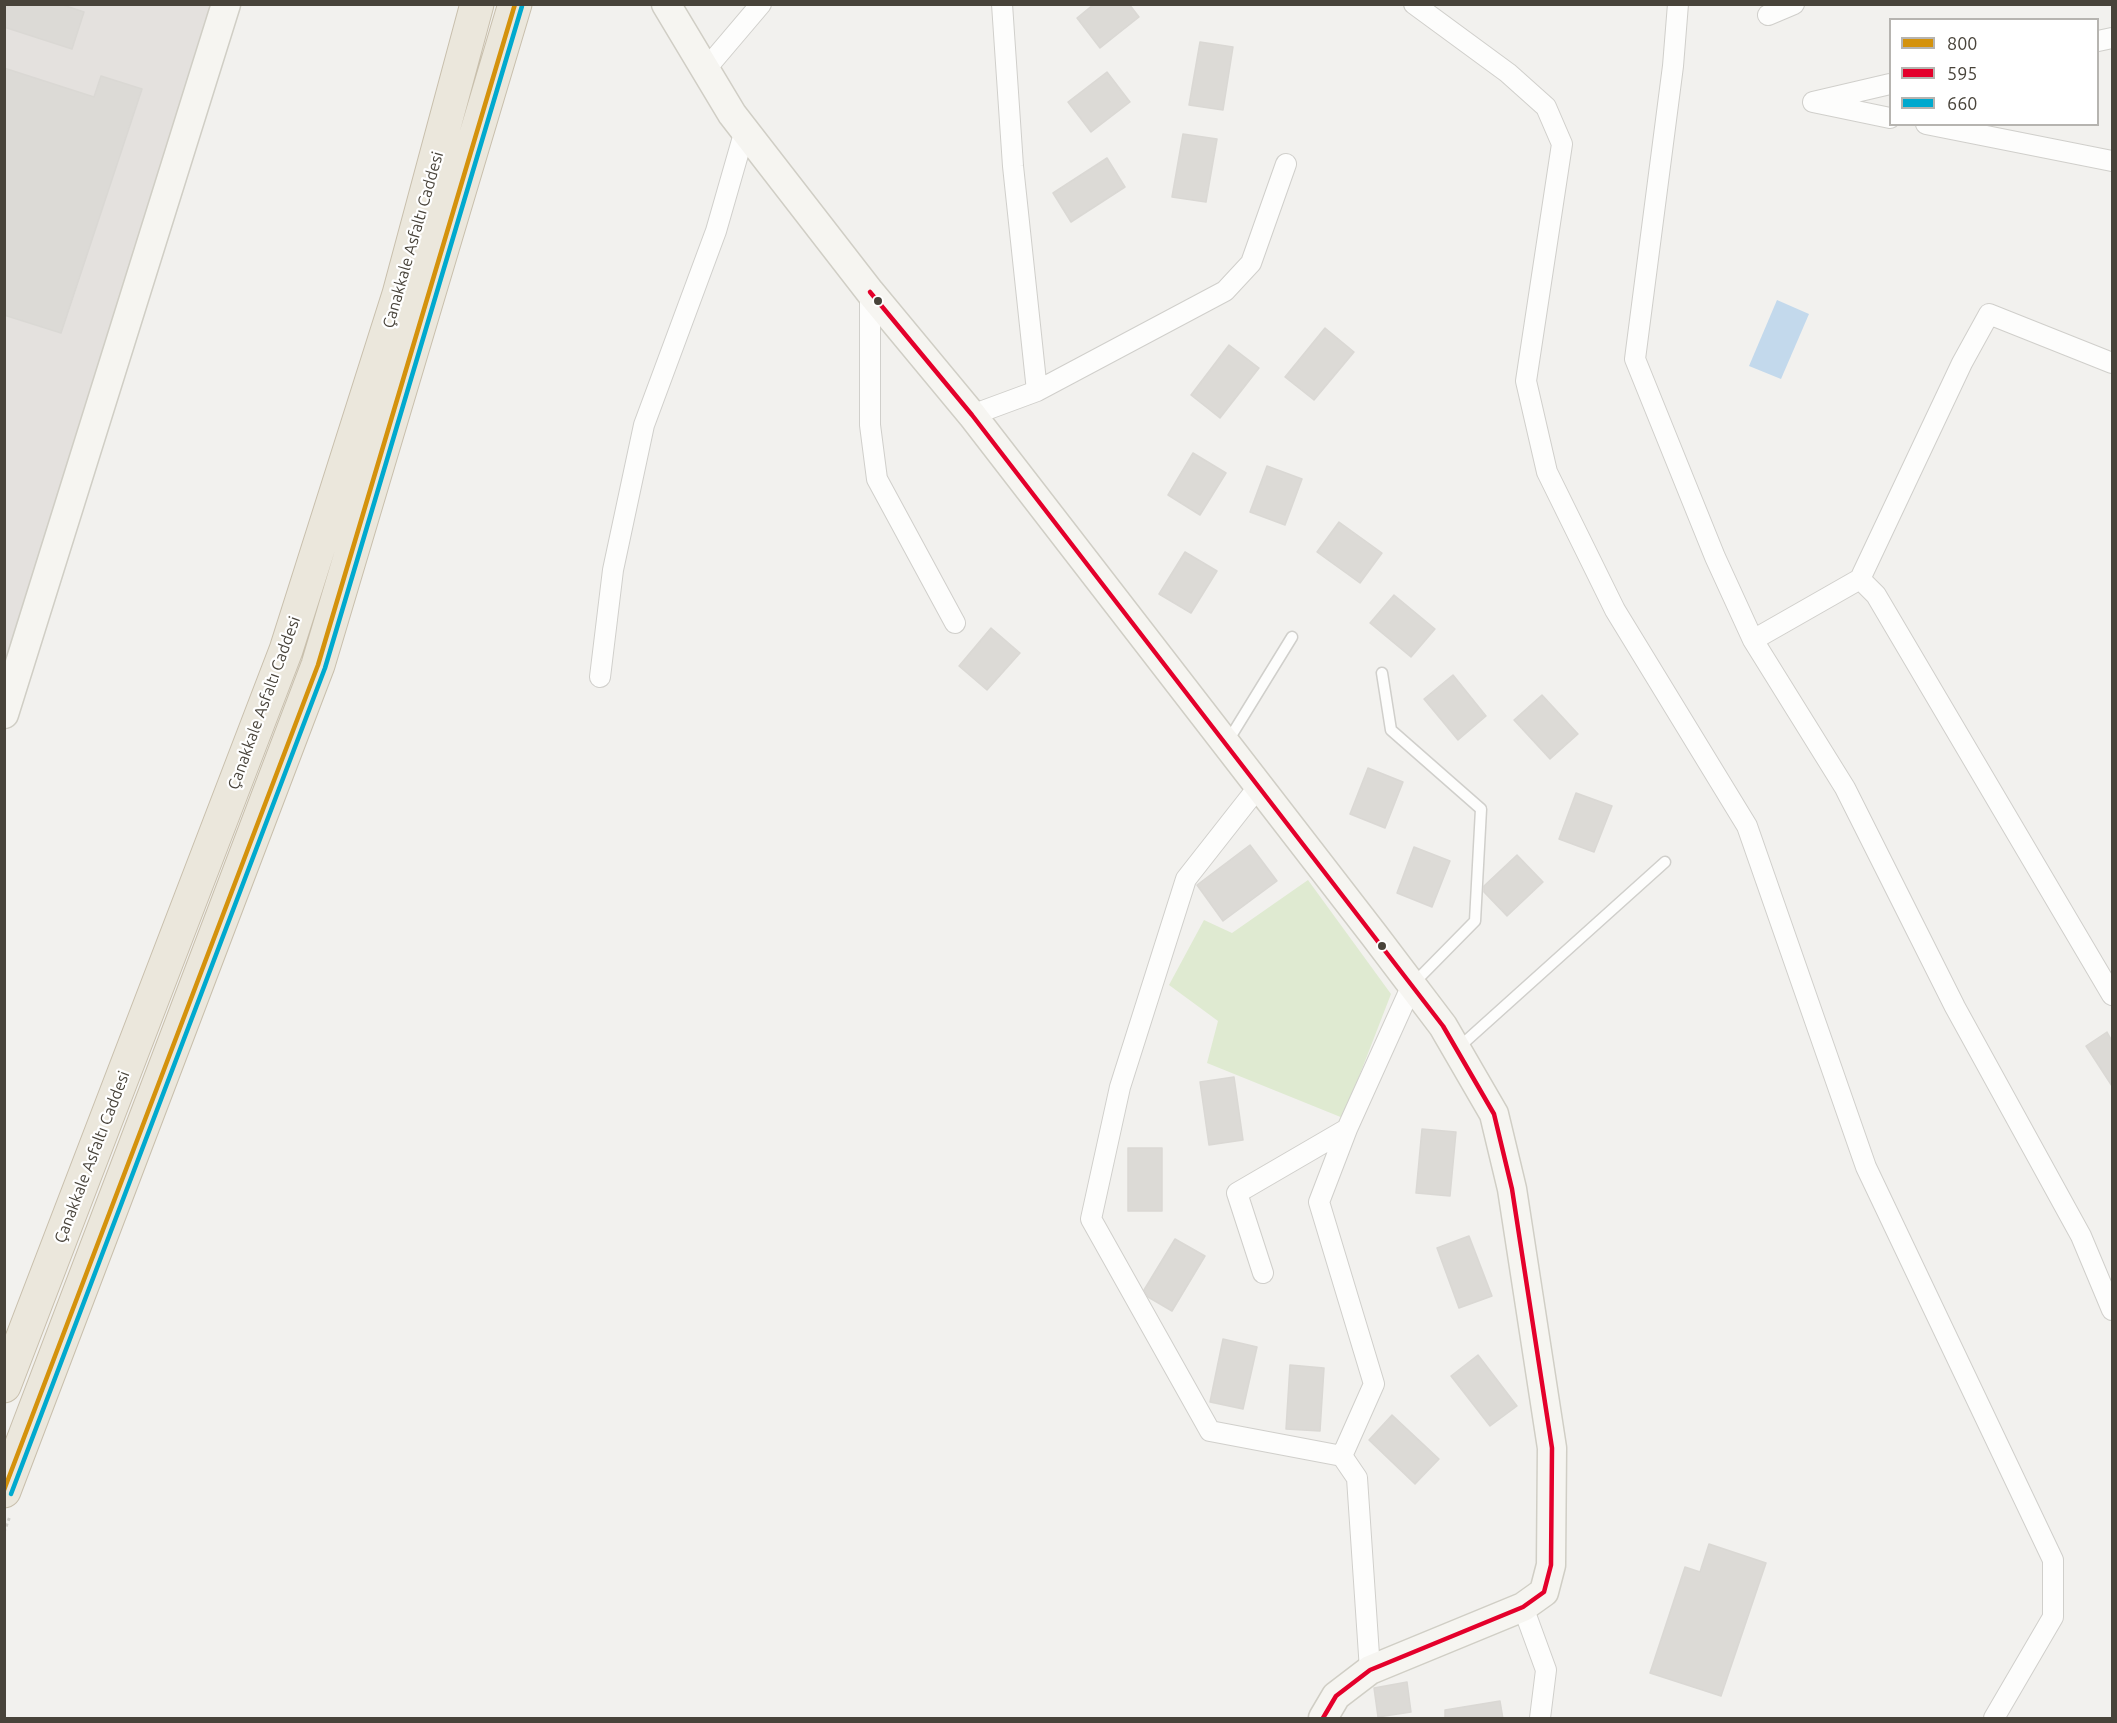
<!DOCTYPE html>
<meta charset="utf-8">
<style>
body{margin:0}
#map{position:relative;width:2117px;height:1723px;overflow:hidden;background:#f2f1ee;font-family:Ubuntu,sans-serif}
canvas{display:block}
.frame{position:absolute;inset:0;border:6px solid #48433a;pointer-events:none}
.legend{position:absolute;left:1889px;top:18px;width:210px;height:108px;box-sizing:border-box;background:#fff;border:2px solid #b6b4b0;margin:0;padding:8px 10px;list-style:none;font-size:18px;color:#48433a}
.legend li{display:flex;align-items:center;gap:12px;height:30px}
.legend b{width:30px;border:2px solid #b6b4b0}
</style>
<div id="map">
<canvas width="2117" height="1723"></canvas>
<div class="frame"></div>
<ul class="legend">
<li><b style="height:8px;background:#d4920c"></b>800</li>
<li><b style="height:8px;background:#e4002b"></b>595</li>
<li><b style="height:8px;background:#00a9ce"></b>660</li>
</ul>
</div>
<script>
const ctx = document.querySelector('canvas').getContext('2d');
ctx.lineJoin = 'round';
function paint(path, color) {
  ctx.fillStyle = color;
  ctx.fill(path, 'evenodd');
}
function strokePath(path, color, width, dash) {
  ctx.strokeStyle = color;
  ctx.lineWidth = width;
  ctx.lineCap = dash ? 'butt' : 'round';
  ctx.setLineDash(dash || []);
  ctx.stroke(path);
}
function write(font, color, halo, rows, align = 'center') {
  ctx.font = font + ' Ubuntu,sans-serif';
  ctx.lineWidth = 4.5;
  ctx.setLineDash([]);
  ctx.textBaseline = 'middle';
  ctx.strokeStyle = halo;
  ctx.fillStyle = color;
  for (const [text, x, y, turn = 0] of rows) {
    ctx.save();
    ctx.translate(x, y);
    ctx.rotate((+turn || 0) * Math.PI / 180);
    ctx.textAlign = isNaN(turn) ? turn : align;
    if (halo) ctx.strokeText(text, 0, 0);
    ctx.fillText(text, 0, 0);
    ctx.restore();
  }
}
const industrial = new Path2D(`
 M 5,5 L 225,5 L 5,708 Z`);
const green = new Path2D(`
 M 1308,880 L 1391,994 L 1343,1118 L 1207,1063 L 1218,1021 L 1169,985 L 1204,920 L 1232,933 Z`);
const water = new Path2D(`
 M 1777,300 L 1809,314 L 1781,379 L 1749,366 Z`);
const building = new Path2D(`
 M 4,4 L 60,4 L 84,12 L 72,49 L 4,27 Z
 M 1094,4 L 1129,4 L 1139,17 L 1100,48 L 1077,18 Z
 M 1200,42 L 1233,47 L 1223,110 L 1189,105 Z
 M 4,68 L 94,97 L 101,76 L 142,89 L 61,333 L 4,315 Z
 M 1107,72 L 1130,102 L 1091,132 L 1068,102 Z
 M 1183,134 L 1217,139 L 1206,202 L 1172,197 Z
 M 1107,158 L 1125,187 L 1071,222 L 1053,193 Z
 M 1325,328 L 1354,352 L 1314,400 L 1285,377 Z
 M 1229,345 L 1259,368 L 1220,418 L 1191,395 Z
 M 1193,453 L 1226,473 L 1200,515 L 1168,495 Z
 M 1267,466 L 1302,479 L 1285,525 L 1250,512 Z
 M 1339,522 L 1382,553 L 1360,583 L 1317,552 Z
 M 1185,552 L 1217,571 L 1191,613 L 1159,594 Z
 M 1394,595 L 1435,629 L 1411,657 L 1370,623 Z
 M 991,628 L 1020,653 L 987,690 L 959,666 Z
 M 1453,675 L 1486,716 L 1458,740 L 1424,699 Z
 M 1542,695 L 1578,734 L 1550,759 L 1514,720 Z
 M 1368,768 L 1403,782 L 1385,828 L 1350,814 Z
 M 1576,793 L 1612,806 L 1594,852 L 1559,839 Z
 M 1250,845 L 1277,881 L 1223,921 L 1197,885 Z
 M 1414,847 L 1450,861 L 1432,907 L 1397,893 Z
 M 1517,855 L 1543,882 L 1507,916 L 1484,892 L 1484,886 Z
 M 2107,1032 L 2112,1041 L 2112,1086 L 2086,1046 Z
 M 1234,1077 L 1243,1140 L 1209,1145 L 1200,1082 Z
 M 1422,1129 L 1456,1132 L 1450,1196 L 1416,1193 Z
 M 1128,1148 L 1162,1148 L 1162,1211 L 1128,1211 Z
 M 1469,1236 L 1492,1296 L 1459,1308 L 1437,1248 Z
 M 1175,1239 L 1205,1256 L 1172,1311 L 1148,1297 L 1144,1290 Z
 M 1223,1339 L 1257,1347 L 1243,1409 L 1210,1402 Z
 M 1478,1355 L 1517,1406 L 1490,1426 L 1451,1376 Z
 M 1290,1365 L 1324,1368 L 1320,1431 L 1286,1429 Z
 M 1392,1415 L 1439,1459 L 1415,1484 L 1369,1440 Z
 M 1709,1544 L 1766,1563 L 1721,1696 L 1650,1673 L 1685,1567 L 1700,1572 Z
 M 1407,1682 L 1411,1712 L 1378,1717 L 1374,1688 Z
 M 1500,1701 L 1503,1719 L 1445,1719 L 1445,1710 Z`);
const path = new Path2D(`
 M 4,1532 L 10,1516`);
const lane = new Path2D(`
 M 1382,673 L 1391,730 L 1481,809 L 1475,921 L 1412,985
 M 1228,741 L 1292,637
 M 1457,1049 L 1665,862`);
const street = new Path2D(`
 M 1002,4 L 1013,166 L 1037,391
 M 1414,4 L 1508,73 L 1546,107 L 1562,144 L 1526,381 L 1547,472 L 1615,610 L 1747,826 L 1866,1167 L 2053,1560 L 2053,1617 L 1994,1718
 M 1678,4 L 1673,66 L 1635,359 L 1715,557 L 1753,640 L 1845,788 L 1955,1007 L 2081,1236 L 2112,1310
 M 1768,15 L 1794,4
 M 2098,41 L 2112,38
 M 705,70 L 761,4
 M 1890,84 L 1813,102 L 1890,118
 M 1926,124 L 2112,161
 M 870,292 L 870,425 L 877,479 L 955,623
 M 972,415 L 1037,391 L 1225,291 L 1251,263 L 1286,164
 M 1860,579 L 1876,595 L 2112,995
 M 1753,640 L 1860,579 L 1962,363 L 1989,314 L 2112,363
 M 600,677 L 613,570 L 644,425 L 716,231 L 745,130
 M 1259,786 L 1186,879 L 1120,1087 L 1091,1219 L 1210,1431 L 1342,1456 L 1357,1478 L 1370,1670
 M 1263,1273 L 1237,1193 L 1347,1129
 M 1342,1456 L 1374,1384 L 1319,1202 L 1347,1129 L 1412,985
 M 1523,1607 L 1546,1670 L 1540,1718`);
const secondary = new Path2D(`
 M 666,4 L 732,114 L 870,292 L 972,415 L 1374,935 L 1443,1026 L 1494,1114 L 1512,1189 L 1552,1448 L 1551,1565 L 1544,1592 L 1523,1607 L 1370,1670 L 1336,1696 L 1323,1718
 M 4,714 L 226,4`);
const highway = new Path2D(`
 M 4,1386 L 286,650 L 399,294 L 477,4
 M 4,1491 L 318,665 L 515,4`);
const bus1 = new Path2D(`
 M 4,1490 L 318,665 L 515,4`);
const bus2 = new Path2D(`
 M 870,292 L 972,415 L 1443,1026 L 1494,1114 L 1512,1189 L 1552,1448 L 1551,1565 L 1544,1592 L 1523,1607 L 1370,1670 L 1336,1696 L 1323,1718`);
const bus3 = new Path2D(`
 M 11,1494 L 325,668 L 522,6`);
const markers = [
 [878,301,5,"#48433a"],
 [1382,946,5,"#48433a"]
];
const streetNames = [
 ["Çanakkale Asfaltı Caddesi",413,240,-74],
 ["Çanakkale Asfaltı Caddesi",264,703,-70],
 ["Çanakkale Asfaltı Caddesi",92,1157,-69]
];
paint(industrial, '#e4e1de');
paint(green, '#dfead1');
paint(water, '#c3d9ec');
paint(building, '#dcdad6');
strokePath(building, '#dad8d4', 1.5);
strokePath(lane, '#d0cfcb', 13);
strokePath(street, '#d0cfcb', 22);
strokePath(secondary, '#d0cec5', 31);
strokePath(highway, '#c8bfac', 35);
strokePath(path, '#d2d1cc', 3, [3, 3]);
strokePath(lane, '#fdfdfc', 10);
strokePath(street, '#fdfdfc', 20);
strokePath(secondary, '#f6f5f1', 28);
strokePath(highway, '#ebe7dc', 33);
strokePath(bus1, '#d4920c', 4.5);
strokePath(bus2, '#e4002b', 4.5);
strokePath(bus3, '#00a9ce', 4.5);
for (const [x, y, r, color] of markers) {
  const dot = new Path2D();
  dot.arc(x, y, r, 0, 2 * Math.PI);
  ctx.fillStyle = color;
  ctx.fill(dot);
  strokePath(dot, '#fff', 2);
}
write('16px', '#48433a', '#fff', streetNames);
</script>
